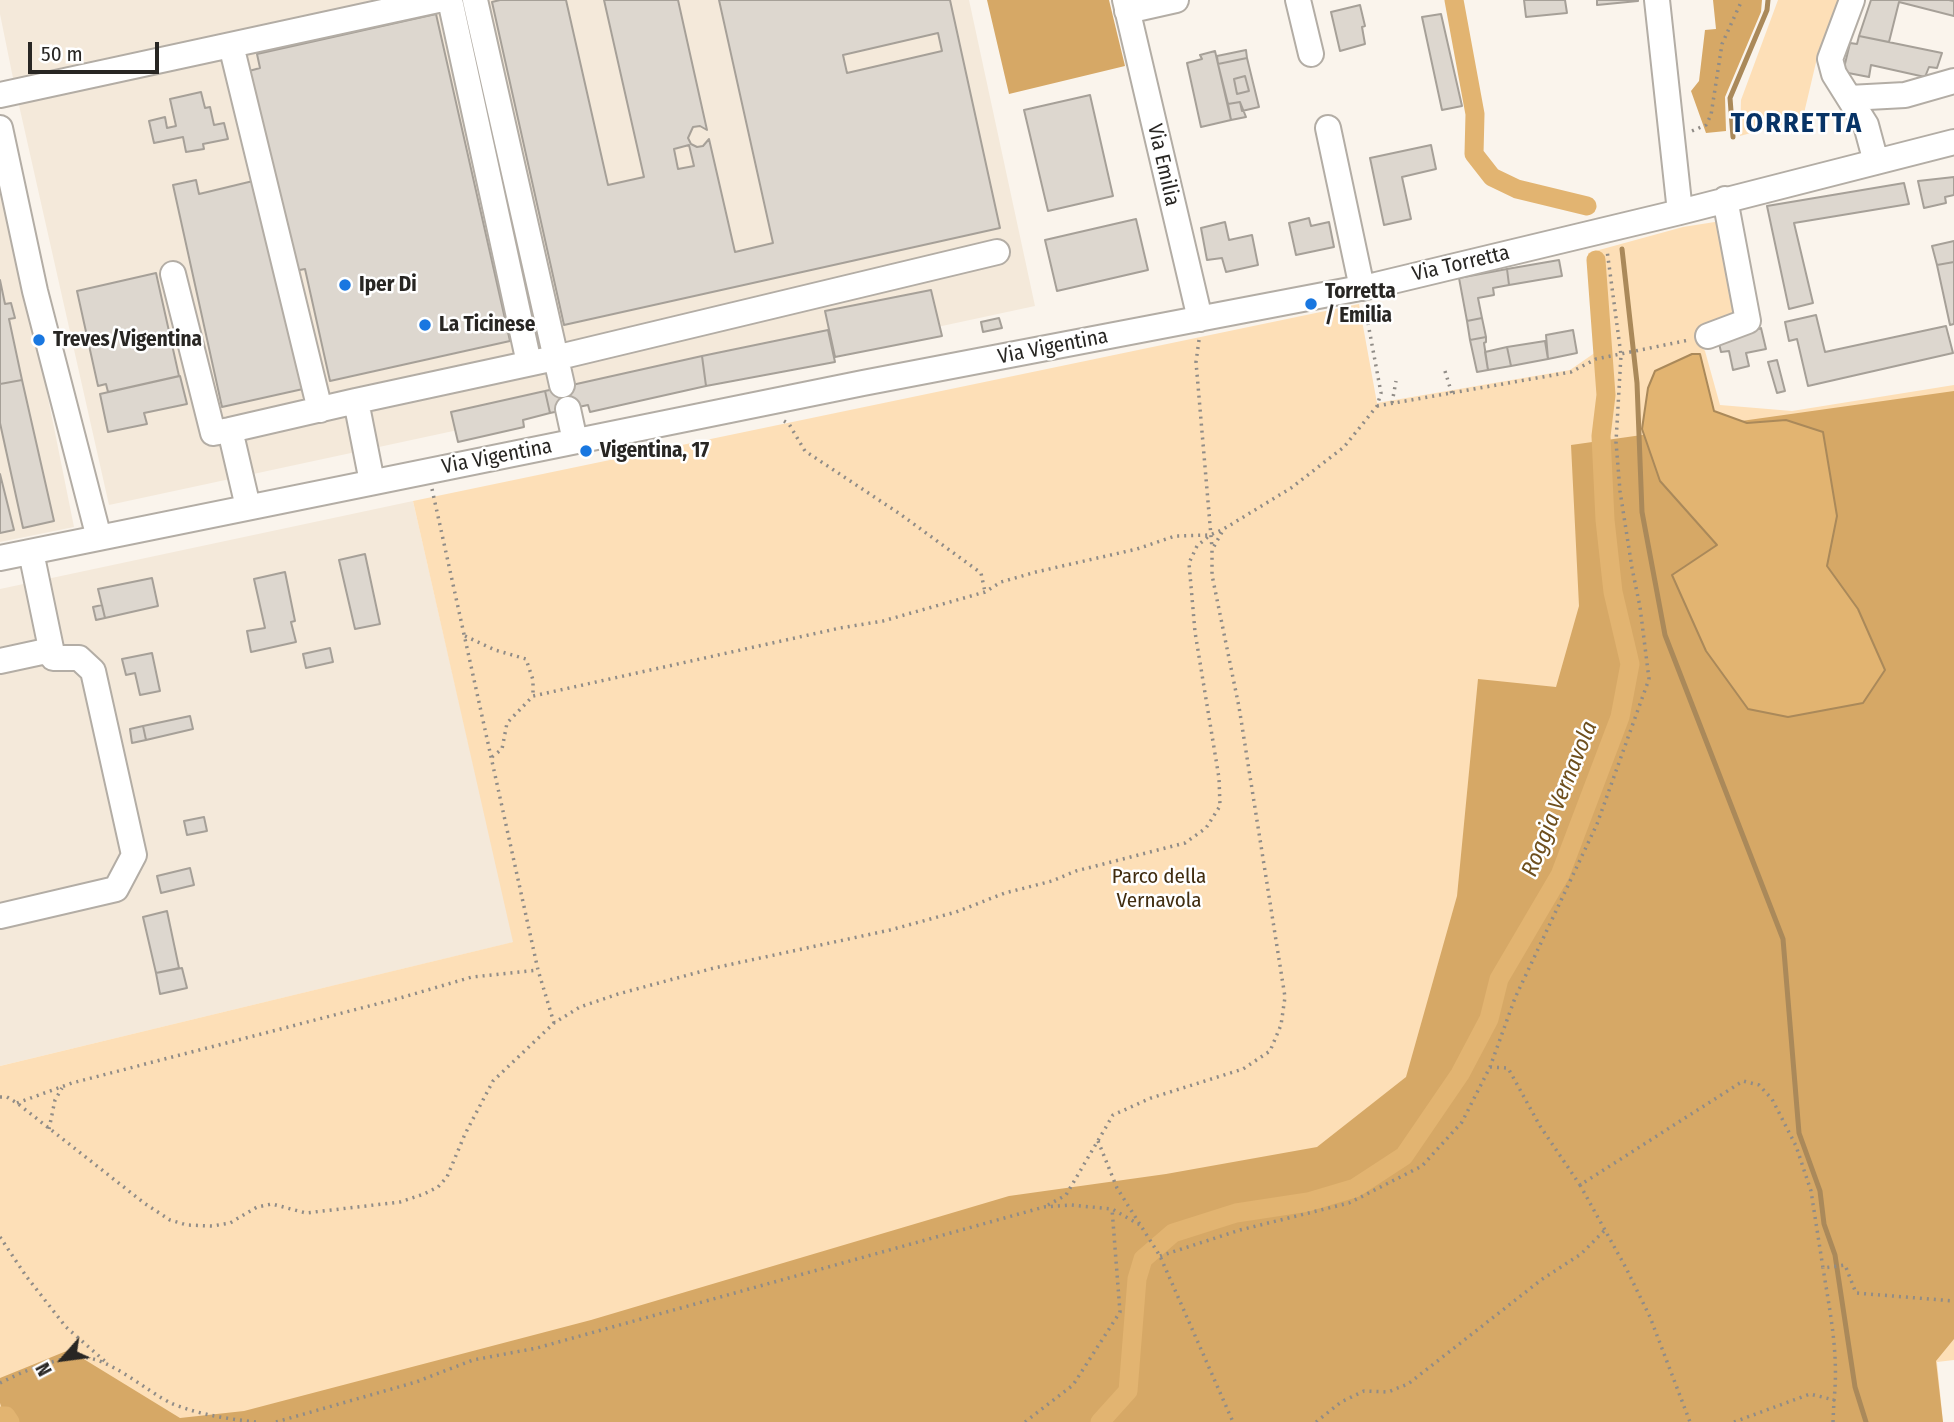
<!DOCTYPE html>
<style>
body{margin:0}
#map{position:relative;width:1954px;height:1422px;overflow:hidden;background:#faf4ec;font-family:"Fira Sans Condensed",sans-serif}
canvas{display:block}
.north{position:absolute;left:28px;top:1324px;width:70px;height:70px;-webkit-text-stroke:5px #fff;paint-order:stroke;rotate:242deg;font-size:19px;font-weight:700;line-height:28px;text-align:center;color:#282623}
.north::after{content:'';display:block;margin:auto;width:24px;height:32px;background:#282623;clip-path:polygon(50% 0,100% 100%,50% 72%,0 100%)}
.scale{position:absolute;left:28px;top:42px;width:131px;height:32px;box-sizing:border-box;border:4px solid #282623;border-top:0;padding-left:9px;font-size:21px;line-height:24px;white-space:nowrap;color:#282623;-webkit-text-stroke:5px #fff;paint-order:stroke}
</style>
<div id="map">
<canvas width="1954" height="1422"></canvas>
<div class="north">N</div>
<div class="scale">50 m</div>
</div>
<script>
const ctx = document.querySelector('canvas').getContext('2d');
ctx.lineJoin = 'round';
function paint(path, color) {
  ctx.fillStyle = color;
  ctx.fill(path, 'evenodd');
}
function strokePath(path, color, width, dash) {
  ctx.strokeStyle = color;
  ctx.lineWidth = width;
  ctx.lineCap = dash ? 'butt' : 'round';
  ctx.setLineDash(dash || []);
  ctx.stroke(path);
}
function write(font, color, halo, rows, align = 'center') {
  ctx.font = font + ' "Fira Sans Condensed",sans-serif';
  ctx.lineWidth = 5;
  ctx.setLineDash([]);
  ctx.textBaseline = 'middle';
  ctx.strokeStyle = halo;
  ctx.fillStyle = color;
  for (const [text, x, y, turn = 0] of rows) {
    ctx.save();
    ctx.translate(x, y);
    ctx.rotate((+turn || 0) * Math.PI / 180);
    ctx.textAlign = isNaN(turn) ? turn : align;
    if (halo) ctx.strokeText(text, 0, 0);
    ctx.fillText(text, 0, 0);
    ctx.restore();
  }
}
const built = new Path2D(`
 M 0,0 L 969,0 L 1035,306 L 109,505 L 14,83 L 0,14 Z
 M 0,159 L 74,527 L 0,542 Z
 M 413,501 L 514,942 L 0,1066 L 0,589 Z`);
const green = new Path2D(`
 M 1778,0 L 1838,0 L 1818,54 L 1805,109 L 1805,118 L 1740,136 L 1741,100 Z
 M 1721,221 L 1741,322 L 1695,339 L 1705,351 L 1720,405 L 1792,411 L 1954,385 L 1954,1360 L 1937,1362 L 1943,1422 L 0,1422 L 0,1066 L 513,942 L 413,501 L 1359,304 L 1377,403 L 1570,370 L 1596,352 L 1588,253 L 1683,227 Z`);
const forest = new Path2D(`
 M 987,0 L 1109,0 L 1125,66 L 1009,94 Z
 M 1713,0 L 1762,0 L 1761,12 L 1725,97 L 1726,131 L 1706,133 L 1691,91 L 1699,81 L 1705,30 L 1716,29 Z
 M 1954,391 L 1954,1339 L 1936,1361 L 1943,1422 L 6,1422 L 0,1403 L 0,1378 L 69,1350 L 180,1418 L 244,1411 L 591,1320 L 1009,1196 L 1166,1174 L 1317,1147 L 1406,1077 L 1457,896 L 1478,679 L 1556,687 L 1579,606 L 1571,445 Z`);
const water = new Path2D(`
 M 1692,354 L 1700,354 L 1714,411 L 1747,423 L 1786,420 L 1823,432 L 1837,516 L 1827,566 L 1858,609 L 1885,670 L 1863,703 L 1788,717 L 1748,709 L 1706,651 L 1672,575 L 1717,545 L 1660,481 L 1642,429 L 1648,388 L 1655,371 Z`);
const stream = new Path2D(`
 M 1733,137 L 1730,98 L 1767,10 L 1768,0
 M 1622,249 L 1637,383 L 1642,512 L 1665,635 L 1783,939 L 1799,1133 L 1820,1191 L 1824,1224 L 1835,1255 L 1855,1387 L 1866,1422`);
const canal = new Path2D(`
 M 1454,0 L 1475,114 L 1474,154 L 1492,177 L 1517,189 L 1587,206
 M 0,1416 L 6,1416 L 10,1422
 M 1100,1422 L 1128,1391 L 1137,1279 L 1143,1259 L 1173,1233 L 1236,1213 L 1308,1202 L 1355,1188 L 1404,1156 L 1460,1074 L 1489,1019 L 1499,979 L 1560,875 L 1620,717 L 1630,664 L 1613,592 L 1605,520 L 1601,436 L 1606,395 L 1596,260`);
const building = new Path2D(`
 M 500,0 L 566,0 L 608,185 L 644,177 L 604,0 L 678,0 L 707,130 L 700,126 L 693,127 L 688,138 L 691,144 L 697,147 L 703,146 L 709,139 L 735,252 L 773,243 L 719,0 L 950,0 L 1000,228 L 564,325 L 492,2 ZM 938,33 L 942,51 L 847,73 L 843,55 ZM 689,145 L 694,166 L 678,169 L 674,149 Z
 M 1524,0 L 1565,0 L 1567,13 L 1526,17 Z
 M 1597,0 L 1638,0 L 1638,1 L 1597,5 Z
 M 1871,0 L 1949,0 L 1954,1 L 1954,16 L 1899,2 L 1889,42 L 1859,36 Z
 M 1360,5 L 1365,26 L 1362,27 L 1365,44 L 1340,51 L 1331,12 Z
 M 436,14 L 510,341 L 330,381 L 305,269 L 294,271 L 249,71 L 260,68 L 257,54 Z
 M 1441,14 L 1462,106 L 1442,110 L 1422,17 Z
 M 1859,36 L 1942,53 L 1937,68 L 1929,67 L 1925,77 L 1871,65 L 1869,77 L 1843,72 L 1850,43 L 1857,44 Z
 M 1246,50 L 1247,58 L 1218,64 L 1217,56 Z
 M 1215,51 L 1231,120 L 1201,127 L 1187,63 L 1202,59 L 1200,55 Z
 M 1247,58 L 1259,107 L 1242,111 L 1240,102 L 1228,104 L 1218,64 ZM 1245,76 L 1249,91 L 1237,94 L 1234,79 Z
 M 1245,76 L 1249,91 L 1237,94 L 1234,79 Z
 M 201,92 L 205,108 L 210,107 L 214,125 L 224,123 L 228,139 L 203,144 L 204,149 L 186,152 L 183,137 L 154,143 L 149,121 L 165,117 L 167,128 L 176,126 L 170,99 Z
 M 1090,95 L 1113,196 L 1048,211 L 1024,110 Z
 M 1240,102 L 1246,117 L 1231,120 L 1228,104 Z
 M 1431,145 L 1436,169 L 1402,177 L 1411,219 L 1384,225 L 1370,158 Z
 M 1954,177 L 1954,195 L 1945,197 L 1946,203 L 1924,208 L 1918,181 Z
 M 196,180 L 199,194 L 253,181 L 303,389 L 222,407 L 173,185 Z
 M 1904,183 L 1909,204 L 1794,223 L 1813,303 L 1789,309 L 1767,206 Z
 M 1309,218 L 1311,226 L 1329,222 L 1334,247 L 1296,255 L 1289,223 Z
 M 1136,219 L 1148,270 L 1057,291 L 1045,240 Z
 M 1225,222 L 1229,240 L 1252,235 L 1258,265 L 1226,272 L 1222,258 L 1207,260 L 1201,228 Z
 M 1954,241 L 1954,262 L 1937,265 L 1932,246 Z
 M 1559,260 L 1562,276 L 1509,285 L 1507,269 Z
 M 1954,262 L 1954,324 L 1950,325 L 1937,265 Z
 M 1507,269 L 1509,285 L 1493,288 L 1494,295 L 1478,298 L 1482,318 L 1467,321 L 1459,278 Z
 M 156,273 L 179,376 L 108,392 L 106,384 L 98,386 L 77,291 Z
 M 0,280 L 5,304 L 11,303 L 15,318 L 9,319 L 22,380 L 0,384 Z
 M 931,290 L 942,336 L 835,357 L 825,311 Z
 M 1816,315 L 1825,352 L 1946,326 L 1953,353 L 1808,386 L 1797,339 L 1789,341 L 1785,322 Z
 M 999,318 L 1002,328 L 983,332 L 981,322 Z
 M 1482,318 L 1486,337 L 1470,340 L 1467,321 Z
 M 1761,328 L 1766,349 L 1746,353 L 1749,366 L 1733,370 L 1729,351 L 1721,352 L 1718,339 Z
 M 828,330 L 835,362 L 706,386 L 702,356 Z
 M 1573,330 L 1577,353 L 1548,359 L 1546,335 Z
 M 1486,337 L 1486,342 L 1484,343 L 1488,370 L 1477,372 L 1470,340 Z
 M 1545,341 L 1548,359 L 1511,366 L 1507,347 Z
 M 1507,347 L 1511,366 L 1488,370 L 1485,352 Z
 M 702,356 L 706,386 L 590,412 L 588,405 L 550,413 L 545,391 Z
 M 1777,360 L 1785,391 L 1777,393 L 1768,362 Z
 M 180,376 L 187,404 L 144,413 L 147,424 L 108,432 L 100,394 Z
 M 22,380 L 54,521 L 23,528 L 0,423 L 0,384 Z
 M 545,391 L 550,413 L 523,420 L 524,427 L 458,442 L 451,412 Z
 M 0,474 L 14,530 L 0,533 Z
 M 365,554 L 380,624 L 355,629 L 339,560 Z
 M 285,572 L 295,621 L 291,622 L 296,642 L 251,652 L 247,631 L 265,628 L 254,579 Z
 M 152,578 L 158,606 L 105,618 L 98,589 Z
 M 102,605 L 105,618 L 96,620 L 93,607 Z
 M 330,648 L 333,662 L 306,668 L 303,654 Z
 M 152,653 L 160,691 L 140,695 L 135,673 L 126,675 L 122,659 Z
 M 190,716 L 193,729 L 146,740 L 143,726 Z
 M 143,726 L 146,740 L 132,743 L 130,729 Z
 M 204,817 L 207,831 L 187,835 L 184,821 Z
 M 190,868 L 194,885 L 161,893 L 157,876 Z
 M 167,911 L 179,968 L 156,973 L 143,917 Z
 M 182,968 L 187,988 L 160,994 L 156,973 Z`);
const path = new Path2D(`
 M 1692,131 L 1706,125 L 1711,115 L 1722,44 L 1742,0
 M 1199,340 L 1196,362 L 1212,548
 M 1445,371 L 1452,394
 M 1392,403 L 1396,381
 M 1377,406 L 1571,372 L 1596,359 L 1689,340
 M 784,421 L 789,424 L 805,451 L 900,514 L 981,573 L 985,592
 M 432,489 L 538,970 L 554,1023
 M 465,636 L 495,650 L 526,659 L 533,680 L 533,696
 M 492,757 L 502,749 L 507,723 L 533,696 L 840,628 L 883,621 L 985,592 L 1001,582 L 1036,572 L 1137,549 L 1175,536 L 1210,535 L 1222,530 L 1291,488 L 1344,447 L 1377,406 L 1381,393 L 1365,307
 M 1490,1067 L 1508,1068 L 1540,1126 L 1580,1185 L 1743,1081 L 1759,1085 L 1772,1099 L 1796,1146 L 1811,1191 L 1823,1268 L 1845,1265 L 1856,1293 L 1954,1301
 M 0,1097 L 7,1097 L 17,1103 L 144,1203 L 170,1220 L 187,1225 L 212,1226 L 230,1223 L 257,1207 L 272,1204 L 306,1213 L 400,1202 L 424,1194 L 438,1187 L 447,1177 L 465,1134 L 493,1081 L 554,1023 L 580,1007 L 618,994 L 714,968 L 890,930 L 956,912 L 1005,893 L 1052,881 L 1076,871 L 1185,843 L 1206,828 L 1220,806 L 1219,778 L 1195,632 L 1189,563 L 1197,546 L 1210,535
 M 17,1103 L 72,1083 L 400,998 L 472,977 L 538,970
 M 49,1129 L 55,1100 L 62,1088
 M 1098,1141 L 1117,1188 L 1160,1256 L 1233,1422
 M 1580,1185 L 1626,1268 L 1650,1317 L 1690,1422
 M 1048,1205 L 1066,1195 L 1113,1115 L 1151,1098 L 1243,1069 L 1270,1051 L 1281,1025 L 1285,997 L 1239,707 L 1212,575 L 1212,550 L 1222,532
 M 0,1237 L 26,1276 L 66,1327 L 108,1364
 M 1160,1256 L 1240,1230 L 1349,1203 L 1422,1166 L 1462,1122 L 1490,1067 L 1515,998 L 1597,824 L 1649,679 L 1640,607 L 1632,568 L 1620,491 L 1616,442 L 1621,355 L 1607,250
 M 0,1383 C 24,1371 50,1360 77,1357 C 108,1355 145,1391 173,1404 C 201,1415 228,1419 257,1422
 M 276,1422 L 416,1382 L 473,1360 L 537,1348 L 1044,1207 L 1071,1205 L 1112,1209 L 1142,1226
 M 1025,1422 L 1073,1385 L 1120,1312 L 1112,1209
 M 1316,1422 L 1341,1402 L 1364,1391 L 1388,1392 L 1408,1384 L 1541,1280 L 1581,1254 L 1605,1230
 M 1734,1422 L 1810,1394 L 1834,1400 C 1839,1355 1830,1312 1823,1268
 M 1833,1422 L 1834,1400`);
const minor = new Path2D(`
 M 450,0 L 529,363
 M 475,0 L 562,385
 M 1125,0 L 1200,319
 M 1298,0 L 1311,54
 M 1657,0 L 1680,212
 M 1852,0 L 1830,59 L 1834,74 L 1866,125 L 1876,162
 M 1127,11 L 1176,0
 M 231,45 L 320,410
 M 0,95 L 438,0
 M 1849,98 L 1905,95 L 1954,81
 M 0,128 L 35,291 L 99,538
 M 1328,128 L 1362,288
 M 173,274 L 213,433 L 230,430
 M 1708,336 L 1748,321 L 1725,199
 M 568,409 L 575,441
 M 372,482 L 356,401 L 555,358 L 997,252
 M 248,507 L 230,430 L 356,401
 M 0,558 L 863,383 L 1376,285 L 1680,212 L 1954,142
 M 0,661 L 51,650
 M 0,916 L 116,889 L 134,855 L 93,671 L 79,658 L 53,658 L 31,552`);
const markers = [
 [345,285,7,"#1977e0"],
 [1311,304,7,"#1977e0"],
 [425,325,7,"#1977e0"],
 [39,340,7,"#1977e0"],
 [586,451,7,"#1977e0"]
];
const streetNames = [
 ["Via Emilia",1163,165,77],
 ["Via Torretta",1461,264,-13],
 ["Via Vigentina",1053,347,-11],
 ["Via Vigentina",497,457,-11]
];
const poiNames = [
 ["Iper Di",359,285],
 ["Torretta",1325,292],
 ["/ Emilia",1325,316],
 ["La Ticinese",439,325],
 ["Treves/Vigentina",53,340],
 ["Vigentina, 17",600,451]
];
const parkNames = [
 ["Parco della",1159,877],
 ["Vernavola",1159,901]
];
const waterNames = [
 ["Roggia Vernavola",1560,799,-68]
];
const districtNames = [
 ["TORRETTA",1797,124]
];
paint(built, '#f4e9da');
paint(green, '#fddfb7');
paint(forest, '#d6a866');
paint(water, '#e2b471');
strokePath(water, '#aa895a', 2);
strokePath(stream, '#aa895a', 5);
strokePath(canal, '#e2b471', 19);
paint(building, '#ddd7cf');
strokePath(building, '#a6a098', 2);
strokePath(minor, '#b3ada5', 28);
strokePath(path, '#908c87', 3.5, [2, 5]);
strokePath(minor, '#fff', 24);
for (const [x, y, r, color] of markers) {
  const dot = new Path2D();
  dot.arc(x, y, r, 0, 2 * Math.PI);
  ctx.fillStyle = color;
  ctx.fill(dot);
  strokePath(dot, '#fff', 2.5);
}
write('21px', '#282623', '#fff', streetNames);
write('bold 21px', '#282623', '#fff', poiNames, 'left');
write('21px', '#412d10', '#fff', parkNames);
write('italic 23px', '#6e4f1d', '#fff', waterNames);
ctx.letterSpacing = '2px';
write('bold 28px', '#073366', '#fff', districtNames);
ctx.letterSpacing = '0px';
</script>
